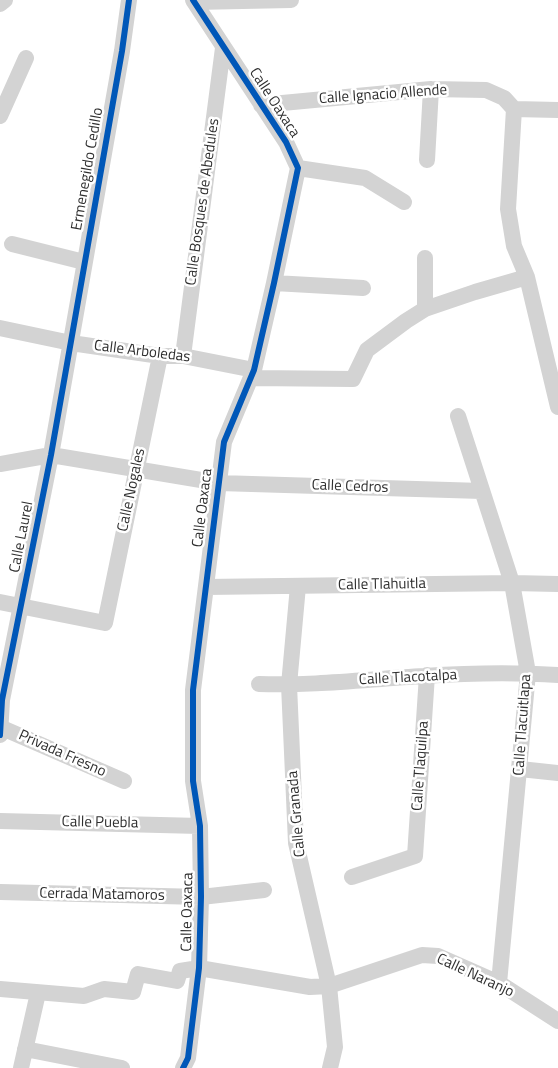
<!DOCTYPE html>
<style>
body{margin:0}
canvas{display:block;background:#fff}
</style>
<canvas width="558" height="1068"></canvas>
<script>
const ctx = document.querySelector('canvas').getContext('2d');
ctx.lineJoin = 'round';
function strokePath(path, color, width, dash) {
  ctx.strokeStyle = color;
  ctx.lineWidth = width;
  ctx.lineCap = dash ? 'butt' : 'round';
  ctx.setLineDash(dash || []);
  ctx.stroke(path);
}
function write(font, color, halo, rows, align = 'center') {
  ctx.font = font + ' "Titillium Web",sans-serif';
  ctx.lineWidth = 5;
  ctx.setLineDash([]);
  ctx.textBaseline = 'middle';
  ctx.strokeStyle = halo;
  ctx.fillStyle = color;
  for (const [text, x, y, turn = 0] of rows) {
    ctx.save();
    ctx.translate(x, y);
    ctx.rotate((+turn || 0) * Math.PI / 180);
    ctx.textAlign = isNaN(turn) ? turn : align;
    if (halo) ctx.strokeText(text, 0, 0);
    ctx.fillText(text, 0, 0);
    ctx.restore();
  }
}
const minor = new Path2D(`
 M 194,2 L 291,0
 M 0,4 L 5,0
 M 261,105 L 431,89 L 486,90 L 504,98 L 514,109 L 558,110
 M 514,109 L 508,209 L 514,246 L 527,277 L 558,407
 M 0,116 L 26,58
 M 427,160 L 431,89
 M 298,168 L 365,178 L 404,202
 M 12,244 L 84,262
 M 425,258 L 425,309
 M 274,283 L 363,288
 M 0,328 L 71,343 L 160,356 L 183,356 L 254,370
 M 183,356 L 223,48
 M 252,378 L 353,379 L 367,350 L 406,321 L 425,309 L 475,292 L 527,277
 M 458,416 L 512,583 L 528,673 L 499,983
 M 0,464 L 51,455 L 219,483 L 482,491
 M 298,586 L 289,685 L 296,843 L 329,986 L 335,1047 L 330,1068
 M 206,587 L 512,583 L 558,584
 M 0,602 L 105,623 L 160,356
 M 259,684 C 314,686 369,679 424,676 C 468,673 514,672 558,675
 M 0,727 L 124,781
 M 0,735 L 2,700 L 51,455 L 122,51 L 129,0
 M 520,769 L 558,773
 M 0,821 L 200,826
 M 352,877 L 415,856 L 427,675
 M 0,892 L 201,897 L 264,890
 M 0,989 L 84,996 L 104,989 L 133,992 L 138,974 L 177,981 L 180,971 L 199,968 L 310,987 L 329,986 L 422,955 L 438,956 L 499,983 L 558,1021
 M 25,1049 L 122,1068
 M 21,1068 L 38,993
 M 183,1068 L 188,1058 L 199,968 L 201,897 L 200,826 L 193,781 L 193,690 L 224,442 L 254,370 L 274,283 L 298,168 L 286,142 L 193,0`);
const cycleway = new Path2D(`
 M 0,735 L 2,700 L 51,455 L 122,51 L 129,0
 M 183,1068 L 188,1058 L 199,968 L 201,897 L 200,826 L 193,781 L 193,690 L 224,442 L 254,370 L 274,283 L 298,168 L 286,142 L 193,0`);
const streetNames = [
 ["Calle Ignacio Allende",383,95,-4],
 ["Calle Oaxaca",274,103,57],
 ["Ermenegildo Cedillo",88,169,-80],
 ["Calle Bosques de Abedules",203,202,-82],
 ["Calle Arboledas",142,352,7],
 ["Calle Cedros",350,487,2],
 ["Calle Nogales",132,490,-78],
 ["Calle Oaxaca",203,508,-83],
 ["Calle Laurel",22,537,-79],
 ["Calle Tlahuitla",382,585,-1],
 ["Calle Tlacotalpa",408,678,-3],
 ["Calle Tlacuitlapa",523,725,-86],
 ["Privada Fresno",62,754,24],
 ["Calle Tlaquilpa",421,766,-86],
 ["Calle Granada",297,814,-95],
 ["Calle Puebla",100,823,1],
 ["Cerrada Matamoros",102,895,1],
 ["Calle Oaxaca",188,912,-89],
 ["Calle Naranjo",475,976,25]
];
strokePath(minor, '#d3d3d3', 16);
strokePath(cycleway, '#0057b8', 6);
write('15px', '#2e2e2e', '#fff', streetNames);
</script>
